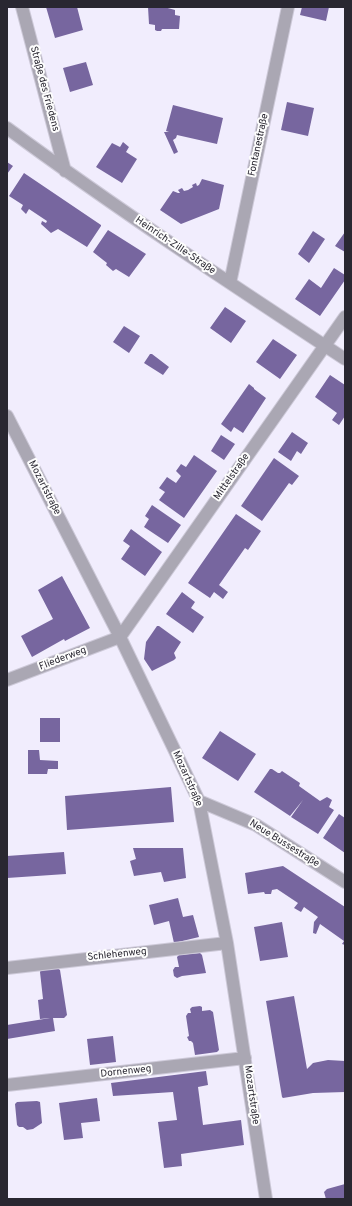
<!DOCTYPE html>
<meta charset="utf-8">
<style>
body{margin:0}
#map{position:relative;width:352px;height:1206px;overflow:hidden;background:#f1edfd;font-family:Overpass,sans-serif}
canvas{display:block}
.frame{position:absolute;inset:0;border:8px solid #292731;pointer-events:none}
</style>
<div id="map">
<canvas width="352" height="1206"></canvas>
<div class="frame"></div>
</div>
<script>
const ctx = document.querySelector('canvas').getContext('2d');
ctx.lineJoin = 'round';
function paint(path, color) {
  ctx.fillStyle = color;
  ctx.fill(path, 'evenodd');
}
function strokePath(path, color, width, dash) {
  ctx.strokeStyle = color;
  ctx.lineWidth = width;
  ctx.lineCap = dash ? 'butt' : 'round';
  ctx.setLineDash(dash || []);
  ctx.stroke(path);
}
function write(font, color, halo, rows, align = 'center') {
  ctx.font = font + ' Overpass,sans-serif';
  ctx.lineWidth = 4;
  ctx.setLineDash([]);
  ctx.textBaseline = 'middle';
  ctx.strokeStyle = halo;
  ctx.fillStyle = color;
  for (const [text, x, y, turn = 0] of rows) {
    ctx.save();
    ctx.translate(x, y);
    ctx.rotate((+turn || 0) * Math.PI / 180);
    ctx.textAlign = isNaN(turn) ? turn : align;
    if (halo) ctx.strokeText(text, 0, 0);
    ctx.fillText(text, 0, 0);
    ctx.restore();
  }
}
const building = new Path2D(`
 M 46,7 L 77,7 L 83,30 L 55,38 Z
 M 148,7 L 164,7 L 175,10 L 175,15 L 180,16 L 179,29 L 162,29 L 161,31 L 157,31 L 155,30 L 155,25 L 149,24 Z
 M 302,7 L 329,7 L 326,21 L 300,15 Z
 M 86,62 L 93,85 L 70,92 L 63,68 Z
 M 287,102 L 314,108 L 308,136 L 281,130 Z
 M 173,105 L 223,118 L 217,144 L 177,135 L 176,138 L 173,140 L 178,152 L 174,154 L 164,132 L 169,132 L 166,131 Z
 M 123,142 L 129,147 L 126,152 L 137,159 L 122,183 L 96,167 L 112,143 L 120,147 Z
 M 7,162 L 13,166 L 7,174 Z
 M 24,173 L 101,225 L 101,226 L 87,247 L 58,229 L 51,233 L 41,224 L 42,221 L 46,223 L 47,221 L 29,209 L 26,214 L 21,209 L 23,205 L 9,196 Z
 M 202,179 L 224,185 L 219,209 L 181,224 L 160,210 L 173,191 L 178,193 L 180,193 L 178,190 L 182,188 L 184,191 L 188,190 L 193,187 L 192,185 L 196,183 L 197,186 L 199,185 Z
 M 108,230 L 146,254 L 129,277 L 116,269 L 113,271 L 106,265 L 107,263 L 93,252 Z
 M 313,231 L 325,239 L 309,263 L 298,254 Z
 M 345,232 L 345,252 L 335,246 Z
 M 334,268 L 345,275 L 345,280 L 320,316 L 295,299 L 309,279 L 321,288 Z
 M 225,307 L 246,321 L 231,343 L 210,328 Z
 M 124,326 L 140,336 L 129,353 L 113,342 Z
 M 273,339 L 297,355 L 280,379 L 256,362 Z
 M 150,354 L 152,354 L 169,367 L 163,375 L 144,363 Z
 M 330,375 L 345,385 L 345,416 L 339,425 L 332,420 L 337,413 L 315,397 Z
 M 249,384 L 254,388 L 254,389 L 266,398 L 243,433 L 234,427 L 231,432 L 221,424 Z
 M 292,432 L 308,443 L 301,454 L 297,451 L 291,461 L 278,452 Z
 M 221,435 L 235,444 L 224,460 L 211,451 Z
 M 194,455 L 217,471 L 184,518 L 159,500 L 165,492 L 159,488 L 167,477 L 176,483 L 181,476 L 176,471 L 181,464 L 186,467 Z
 M 274,458 L 299,476 L 292,485 L 289,483 L 262,521 L 241,506 Z
 M 152,505 L 181,525 L 168,543 L 144,527 L 149,519 L 145,516 Z
 M 236,514 L 261,531 L 248,550 L 245,548 L 219,585 L 228,592 L 223,599 L 214,592 L 210,598 L 188,583 Z
 M 131,529 L 162,552 L 145,576 L 121,559 L 130,546 L 123,541 Z
 M 62,576 L 90,628 L 65,641 L 64,639 L 32,657 L 21,636 L 53,619 L 38,590 Z
 M 182,592 L 195,602 L 191,608 L 204,617 L 193,633 L 166,614 Z
 M 157,626 L 159,626 L 181,642 L 174,653 L 176,658 L 174,660 L 152,671 L 144,659 L 146,642 Z
 M 40,718 L 60,718 L 60,742 L 40,742 Z
 M 220,731 L 256,754 L 238,781 L 202,758 Z
 M 28,750 L 39,750 L 40,760 L 58,761 L 58,769 L 48,769 L 47,774 L 28,774 Z
 M 270,769 L 272,769 L 278,773 L 280,773 L 282,771 L 300,783 L 299,786 L 320,801 L 327,797 L 332,800 L 329,807 L 334,810 L 318,834 L 291,817 L 303,800 L 290,816 L 254,792 Z
 M 171,787 L 174,822 L 67,830 L 65,796 Z
 M 339,814 L 345,818 L 345,853 L 323,838 Z
 M 133,848 L 183,848 L 186,878 L 164,882 L 161,872 L 134,876 L 130,861 L 136,859 Z
 M 64,852 L 66,874 L 7,878 L 7,856 Z
 M 283,866 L 345,907 L 345,945 L 342,944 L 344,941 L 320,924 L 316,934 L 313,933 L 314,922 L 318,917 L 304,907 L 301,912 L 294,908 L 298,903 L 277,889 L 272,890 L 271,894 L 265,894 L 264,892 L 248,894 L 245,873 Z
 M 178,898 L 183,917 L 193,915 L 199,937 L 174,943 L 169,921 L 154,925 L 149,905 Z
 M 282,922 L 288,957 L 260,961 L 254,927 Z
 M 200,953 L 202,955 L 206,973 L 182,976 L 177,978 L 174,976 L 173,970 L 175,967 L 179,967 L 177,957 L 179,955 Z
 M 57,968 L 60,970 L 67,1015 L 64,1018 L 53,1018 L 55,1031 L 7,1039 L 7,1025 L 50,1018 L 40,1019 L 38,1000 L 43,999 L 40,972 L 41,970 Z
 M 294,996 L 307,1069 L 313,1063 L 328,1060 L 345,1061 L 345,1092 L 313,1093 L 283,1098 L 282,1097 L 266,1001 Z
 M 200,1006 L 202,1007 L 202,1011 L 210,1010 L 213,1012 L 219,1050 L 217,1052 L 195,1055 L 193,1043 L 191,1041 L 189,1041 L 187,1037 L 189,1036 L 186,1016 L 188,1013 L 191,1013 L 190,1009 L 192,1007 Z
 M 113,1036 L 116,1062 L 90,1065 L 87,1039 Z
 M 206,1071 L 208,1085 L 198,1087 L 203,1125 L 241,1120 L 244,1145 L 181,1154 L 182,1166 L 164,1168 L 158,1122 L 177,1120 L 173,1092 L 113,1096 L 111,1083 Z
 M 97,1098 L 100,1121 L 81,1123 L 83,1138 L 64,1140 L 59,1103 Z
 M 37,1101 L 40,1102 L 42,1123 L 33,1129 L 27,1130 L 23,1127 L 19,1127 L 17,1125 L 15,1104 L 17,1102 Z
 M 345,1184 L 345,1199 L 326,1199 L 324,1192 L 327,1189 Z`);
const minor = new Path2D(`
 M 22,7 L 65,171
 M 7,128 C 117,209 231,284 345,359
 M 230,283 L 288,7
 M 7,416 L 120,637 L 199,801 L 227,943 L 266,1199
 M 120,637 L 345,317
 M 7,680 L 120,637
 M 199,801 L 256,825 L 345,882
 M 7,968 L 227,943
 M 7,1085 L 245,1058`);
const streetNames = [
 ["Straße des Friedens",44,89,75],
 ["Fontanestraße",259,145,-78],
 ["Heinrich-Zille-Straße",175,246,34],
 ["Mittelstraße",232,477,-55],
 ["Mozartstraße",44,488,63],
 ["Fliederweg",63,659,-21],
 ["Mozartstraße",187,779,66],
 ["Neue Bussestraße",284,844,32],
 ["Schlehenweg",117,955,-6],
 ["Dornenweg",126,1072,-6],
 ["Mozartstraße",251,1095,82]
];
paint(building, '#77669f');
strokePath(minor, '#cdc9d8', 14);
strokePath(minor, '#aaa7b3', 12);
write('10px', '#292731', '#fdfdfd', streetNames);
</script>
